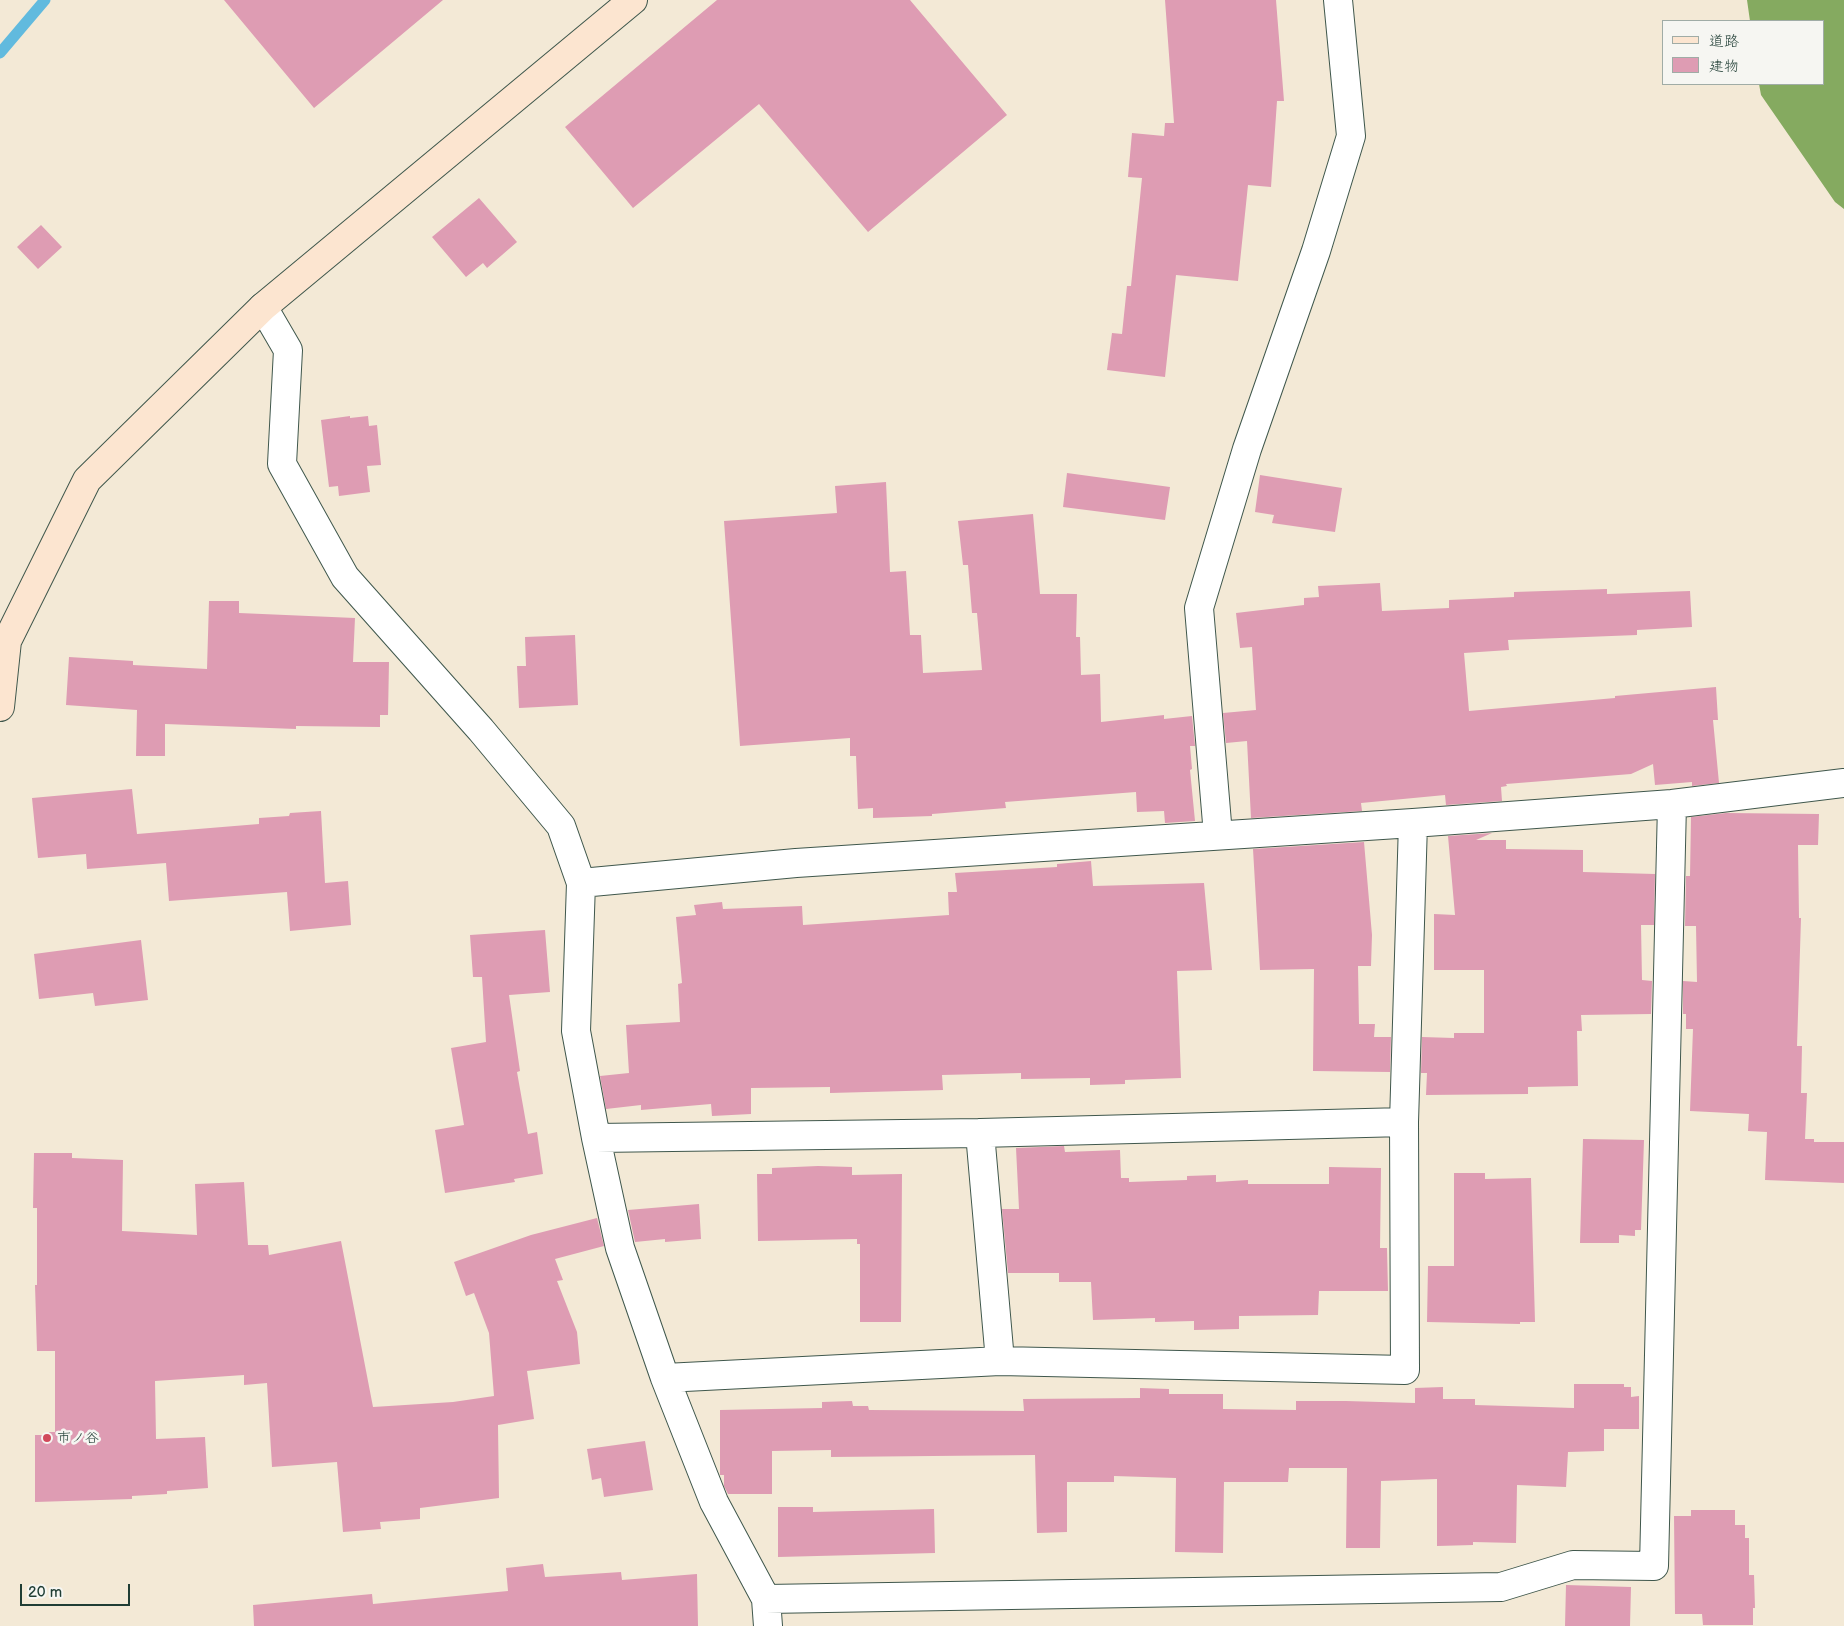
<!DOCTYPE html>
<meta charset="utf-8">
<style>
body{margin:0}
#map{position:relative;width:1844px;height:1626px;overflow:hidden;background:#f3e9d6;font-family:"Balsamiq Sans","Klee One",sans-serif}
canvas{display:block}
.legend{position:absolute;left:1662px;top:20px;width:162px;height:65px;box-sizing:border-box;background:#f6f6f2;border:1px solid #a0aca6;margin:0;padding:6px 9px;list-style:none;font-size:15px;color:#1f3d34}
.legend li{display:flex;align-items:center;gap:10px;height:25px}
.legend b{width:25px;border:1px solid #a0aca6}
.scale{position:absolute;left:20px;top:1584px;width:110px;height:22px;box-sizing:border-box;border:2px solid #1f3d34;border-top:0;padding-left:6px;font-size:15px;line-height:18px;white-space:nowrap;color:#1f3d34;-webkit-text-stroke:4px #f6f6f2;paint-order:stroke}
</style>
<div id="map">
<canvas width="1844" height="1626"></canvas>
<ul class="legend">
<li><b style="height:6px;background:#fce5d0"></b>道路</li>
<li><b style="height:14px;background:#de9cb3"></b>建物</li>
</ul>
<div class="scale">20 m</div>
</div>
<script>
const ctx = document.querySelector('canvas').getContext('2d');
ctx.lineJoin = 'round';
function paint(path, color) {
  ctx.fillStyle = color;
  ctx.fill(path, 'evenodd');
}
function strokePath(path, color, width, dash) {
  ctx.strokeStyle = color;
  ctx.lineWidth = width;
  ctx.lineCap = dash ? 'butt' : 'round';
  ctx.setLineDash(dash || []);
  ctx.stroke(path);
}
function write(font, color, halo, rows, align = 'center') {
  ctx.font = font + ' "Balsamiq Sans","Klee One",sans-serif';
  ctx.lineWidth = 5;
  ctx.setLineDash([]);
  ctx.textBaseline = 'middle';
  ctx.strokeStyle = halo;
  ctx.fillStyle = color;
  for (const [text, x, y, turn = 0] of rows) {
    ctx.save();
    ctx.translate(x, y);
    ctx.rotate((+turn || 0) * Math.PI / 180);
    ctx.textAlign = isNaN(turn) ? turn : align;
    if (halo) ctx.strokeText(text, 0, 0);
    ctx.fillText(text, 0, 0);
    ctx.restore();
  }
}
const forest = new Path2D(`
 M 1747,0 L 1844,0 L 1844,209 L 1835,202 L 1761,95 L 1759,84 L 1823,84 L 1823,21 L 1750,21 Z`);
const stream = new Path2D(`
 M 0,53 L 45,0`);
const building = new Path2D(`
 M 224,0 L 443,0 L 314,108 Z
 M 717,0 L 910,0 L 1007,115 L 868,232 L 759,104 L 633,208 L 565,127 Z
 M 1165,0 L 1276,0 L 1284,101 L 1277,101 L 1271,187 L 1248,185 L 1238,281 L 1176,275 L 1165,377 L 1107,370 L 1112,333 L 1122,334 L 1127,286 L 1131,286 L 1142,178 L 1128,177 L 1132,133 L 1164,136 L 1165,123 L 1174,123 Z
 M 479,198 L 517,242 L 487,268 L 483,263 L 466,277 L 432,237 Z
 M 41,225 L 62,247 L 38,269 L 17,247 Z
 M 350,416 L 350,418 L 368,416 L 369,426 L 377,425 L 381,465 L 367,466 L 370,492 L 339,496 L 338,486 L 329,487 L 321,420 Z
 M 1067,473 L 1170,487 L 1165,520 L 1063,507 Z
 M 1260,475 L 1342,488 L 1335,532 L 1272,523 L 1274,515 L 1255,512 Z
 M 886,482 L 890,572 L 906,571 L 910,635 L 921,635 L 923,673 L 982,670 L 977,613 L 972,613 L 968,565 L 963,565 L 958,521 L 1033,514 L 1040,594 L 1077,594 L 1076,637 L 1080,637 L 1081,675 L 1100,674 L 1101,722 L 1164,715 L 1164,719 L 1192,716 L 1195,746 L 1190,746 L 1192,769 L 1190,770 L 1195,821 L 1165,823 L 1164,811 L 1137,812 L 1136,792 L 1005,802 L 1006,808 L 932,814 L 932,816 L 873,818 L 873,808 L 858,809 L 856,756 L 850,756 L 850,738 L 740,746 L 724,521 L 837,513 L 835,486 Z
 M 1380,583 L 1382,611 L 1449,608 L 1449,600 L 1514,597 L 1514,592 L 1607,589 L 1607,594 L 1690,591 L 1692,627 L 1637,630 L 1637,635 L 1508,640 L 1509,650 L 1464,653 L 1469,711 L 1615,698 L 1615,696 L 1716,687 L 1718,720 L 1713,720 L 1719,783 L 1692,786 L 1692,782 L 1655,785 L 1653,764 L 1631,774 L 1506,784 L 1507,786 L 1501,787 L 1502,801 L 1446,805 L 1445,795 L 1361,803 L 1362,811 L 1251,818 L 1247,741 L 1226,743 L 1223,713 L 1256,710 L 1252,647 L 1240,648 L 1236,613 L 1304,605 L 1304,598 L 1319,597 L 1318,586 Z
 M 209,601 L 239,601 L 239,613 L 355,618 L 353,662 L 389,662 L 388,715 L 380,715 L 380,727 L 296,726 L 296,729 L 165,724 L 165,756 L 136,756 L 137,710 L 66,705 L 69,657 L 133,661 L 133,665 L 207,669 Z
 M 575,635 L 578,705 L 519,708 L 517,666 L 526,666 L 525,637 Z
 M 132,789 L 137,834 L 259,824 L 259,818 L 289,816 L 290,813 L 321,811 L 325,883 L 348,881 L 351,925 L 290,931 L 287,892 L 169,901 L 166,863 L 87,869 L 86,854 L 38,858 L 32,798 Z
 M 1726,813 L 1819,814 L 1818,845 L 1798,845 L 1799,918 L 1801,918 L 1797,1046 L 1802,1046 L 1801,1093 L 1807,1093 L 1805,1139 L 1814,1139 L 1814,1142 L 1844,1142 L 1844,1183 L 1765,1180 L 1767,1132 L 1748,1131 L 1749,1114 L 1690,1111 L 1693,1029 L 1686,1029 L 1686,1014 L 1683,1014 L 1683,981 L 1697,982 L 1696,926 L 1685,926 L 1686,876 L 1690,876 L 1691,817 Z
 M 1492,833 L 1476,840 L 1506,840 L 1506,849 L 1583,850 L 1583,872 L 1655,874 L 1654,925 L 1641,925 L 1642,980 L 1652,981 L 1651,1014 L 1581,1015 L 1582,1031 L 1577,1031 L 1578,1086 L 1528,1087 L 1528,1094 L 1426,1095 L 1427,1073 L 1421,1073 L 1422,1037 L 1454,1038 L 1454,1033 L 1484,1033 L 1484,970 L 1434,970 L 1434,914 L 1455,915 L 1448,836 Z
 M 1364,842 L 1372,935 L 1371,966 L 1358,966 L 1359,1024 L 1375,1024 L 1374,1037 L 1391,1037 L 1390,1072 L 1313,1071 L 1314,969 L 1260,970 L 1253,849 Z
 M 1091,861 L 1093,886 L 1204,883 L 1212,970 L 1177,971 L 1181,1078 L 1125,1080 L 1125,1084 L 1090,1085 L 1090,1078 L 1021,1079 L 1021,1073 L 942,1075 L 943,1090 L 830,1093 L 830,1087 L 751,1088 L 751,1114 L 712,1116 L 711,1104 L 641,1110 L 641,1105 L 606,1109 L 600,1076 L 629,1073 L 626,1025 L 680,1022 L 678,984 L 682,983 L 676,917 L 696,915 L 694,905 L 722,902 L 723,909 L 802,906 L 803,925 L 949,915 L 948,892 L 957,892 L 955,873 L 1057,867 L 1057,864 Z
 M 545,930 L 550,992 L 509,995 L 520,1071 L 517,1072 L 528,1134 L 537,1132 L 543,1174 L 514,1179 L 515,1182 L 445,1193 L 435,1130 L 464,1125 L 451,1048 L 486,1042 L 482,977 L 473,977 L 470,935 Z
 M 141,940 L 148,1000 L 95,1006 L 93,993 L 39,999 L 34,954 Z
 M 1583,1139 L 1644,1140 L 1641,1230 L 1635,1230 L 1635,1236 L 1619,1235 L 1619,1243 L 1580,1243 Z
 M 1064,1146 L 1065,1152 L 1120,1150 L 1121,1178 L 1129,1178 L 1129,1182 L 1187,1180 L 1187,1176 L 1216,1175 L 1216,1182 L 1248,1180 L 1248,1184 L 1329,1184 L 1329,1167 L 1381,1168 L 1380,1248 L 1387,1248 L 1388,1291 L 1319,1291 L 1318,1315 L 1239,1316 L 1239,1329 L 1194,1330 L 1194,1321 L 1155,1322 L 1155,1318 L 1093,1320 L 1091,1282 L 1059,1282 L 1059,1273 L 1008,1273 L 1002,1209 L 1019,1209 L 1016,1148 Z
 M 34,1153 L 72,1153 L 72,1158 L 123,1160 L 122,1231 L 197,1235 L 195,1184 L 244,1182 L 248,1245 L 268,1245 L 269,1255 L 341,1241 L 373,1407 L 453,1402 L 494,1396 L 489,1333 L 474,1293 L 466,1296 L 454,1262 L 531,1235 L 597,1218 L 604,1246 L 555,1259 L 563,1280 L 557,1281 L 577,1332 L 580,1364 L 527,1371 L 534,1419 L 498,1425 L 499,1498 L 420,1508 L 420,1519 L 380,1522 L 381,1529 L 343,1532 L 337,1462 L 272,1467 L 267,1383 L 244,1385 L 244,1375 L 155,1381 L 156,1439 L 205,1437 L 208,1488 L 167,1491 L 167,1494 L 132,1496 L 132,1499 L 35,1502 L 35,1435 L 49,1435 L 49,1432 L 55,1432 L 55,1351 L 37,1351 L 35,1285 L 37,1285 L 37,1208 L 33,1208 Z
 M 818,1166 L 852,1167 L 852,1175 L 902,1174 L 901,1322 L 860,1322 L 860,1244 L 857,1244 L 857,1239 L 758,1241 L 757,1174 L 772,1174 L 772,1168 Z
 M 1454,1173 L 1485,1173 L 1485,1179 L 1531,1178 L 1535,1322 L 1520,1322 L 1520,1324 L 1427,1322 L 1428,1266 L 1454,1266 Z
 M 699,1204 L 701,1239 L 665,1242 L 665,1239 L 635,1242 L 628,1210 Z
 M 1574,1384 L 1624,1384 L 1624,1387 L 1631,1387 L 1631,1397 L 1639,1396 L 1639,1429 L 1604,1429 L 1604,1451 L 1568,1452 L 1566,1487 L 1517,1485 L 1516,1543 L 1473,1542 L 1473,1545 L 1437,1546 L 1437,1479 L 1381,1481 L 1380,1548 L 1346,1548 L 1347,1468 L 1289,1468 L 1288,1482 L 1224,1482 L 1223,1553 L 1175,1552 L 1176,1478 L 1114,1476 L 1114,1482 L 1067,1482 L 1067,1532 L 1037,1533 L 1035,1455 L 831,1457 L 831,1450 L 772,1451 L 772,1494 L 728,1494 L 724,1486 L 724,1475 L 720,1475 L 720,1410 L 822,1408 L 822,1402 L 852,1401 L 853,1406 L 868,1406 L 869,1410 L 1024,1411 L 1023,1399 L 1140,1398 L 1140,1388 L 1169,1389 L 1169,1394 L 1223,1394 L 1223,1409 L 1296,1410 L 1296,1401 L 1346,1401 L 1415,1403 L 1415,1388 L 1443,1387 L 1443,1399 L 1475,1399 L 1475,1405 L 1574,1408 Z
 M 645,1441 L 653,1490 L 604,1497 L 601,1478 L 592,1480 L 587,1449 Z
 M 778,1507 L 813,1507 L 813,1512 L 934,1509 L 935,1553 L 778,1557 Z
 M 1691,1510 L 1735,1510 L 1735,1525 L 1745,1525 L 1745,1538 L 1749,1538 L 1749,1575 L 1754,1575 L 1755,1608 L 1753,1608 L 1753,1625 L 1703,1625 L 1702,1614 L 1675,1614 L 1674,1516 L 1691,1516 Z
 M 543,1564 L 545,1577 L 621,1572 L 622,1580 L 697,1574 L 698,1626 L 254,1626 L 253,1605 L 372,1594 L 373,1604 L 508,1591 L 506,1568 Z
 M 1566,1585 L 1631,1587 L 1630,1626 L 1565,1626 Z`);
const street = new Path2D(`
 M 263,307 L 288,350 L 282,464 L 345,577 L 481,730 L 561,826 L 581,883 L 576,1031 L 596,1138 L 620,1248 L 665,1378 L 714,1502 L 766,1599 L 768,1626
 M 1218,835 L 1199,608 L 1247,449 L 1316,251 L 1351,136 L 1338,0
 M 581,883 L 796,863 L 1413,823 L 1672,804 L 1844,783
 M 980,1133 L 1000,1361
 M 596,1138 L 980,1133 L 1404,1122
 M 665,1378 L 1000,1361 L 1405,1370 L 1404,1122 L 1413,823
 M 766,1599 L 1501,1587 L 1573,1565 L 1654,1566 L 1672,804`);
const secondary = new Path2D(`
 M 0,707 L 7,641 L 87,480 L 263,307 L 633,0`);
const markers = [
 [47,1438,5,"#d1495b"]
];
const poiNames = [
 ["市ノ谷",57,1438]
];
paint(forest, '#85aa60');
strokePath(stream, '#61bade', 11);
paint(building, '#de9cb3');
strokePath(street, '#3f574c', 30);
strokePath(secondary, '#3f574c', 30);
strokePath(street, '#fff', 28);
strokePath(secondary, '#fce5d0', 28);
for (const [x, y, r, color] of markers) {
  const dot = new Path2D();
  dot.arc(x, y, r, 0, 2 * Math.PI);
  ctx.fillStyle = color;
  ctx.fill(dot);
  strokePath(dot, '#f6f6f2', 2);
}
write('14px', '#1f3d34', '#f6f6f2', poiNames, 'left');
</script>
